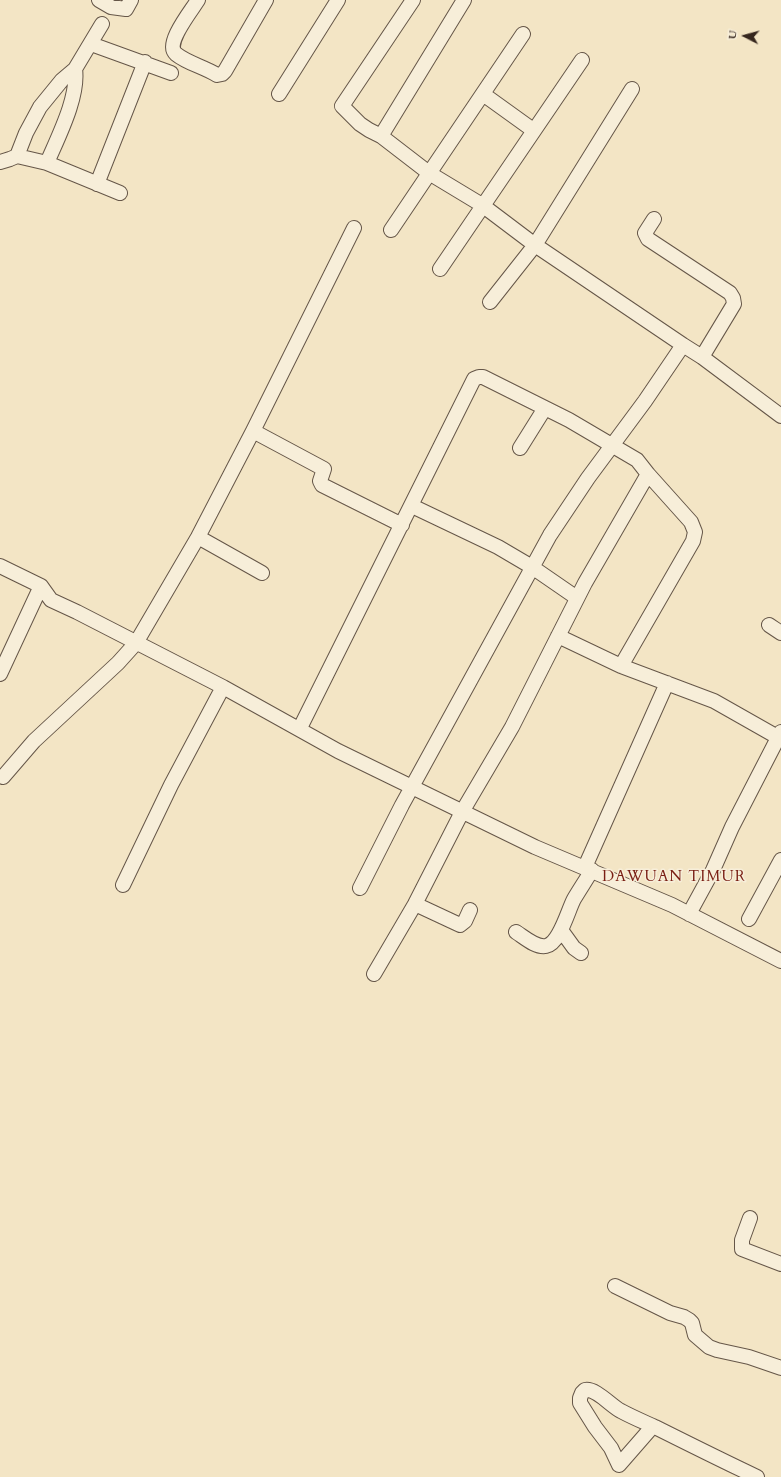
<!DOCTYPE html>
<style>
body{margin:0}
#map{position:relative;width:781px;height:1477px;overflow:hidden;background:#f3e5c5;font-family:Cardo,serif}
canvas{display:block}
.north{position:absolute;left:725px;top:16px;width:40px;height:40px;-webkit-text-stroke:3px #f7eed9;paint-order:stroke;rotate:276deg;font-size:11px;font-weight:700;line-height:16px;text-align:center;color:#36271e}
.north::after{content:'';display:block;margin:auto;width:14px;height:18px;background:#36271e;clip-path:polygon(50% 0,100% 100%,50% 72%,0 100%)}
</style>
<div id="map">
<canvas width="781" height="1477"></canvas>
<div class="north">U</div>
</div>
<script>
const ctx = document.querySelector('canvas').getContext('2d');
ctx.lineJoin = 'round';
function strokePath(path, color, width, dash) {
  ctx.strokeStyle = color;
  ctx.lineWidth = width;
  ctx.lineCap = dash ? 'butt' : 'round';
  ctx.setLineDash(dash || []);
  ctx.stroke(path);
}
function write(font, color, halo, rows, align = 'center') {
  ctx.font = font + ' Cardo,serif';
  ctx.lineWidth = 3;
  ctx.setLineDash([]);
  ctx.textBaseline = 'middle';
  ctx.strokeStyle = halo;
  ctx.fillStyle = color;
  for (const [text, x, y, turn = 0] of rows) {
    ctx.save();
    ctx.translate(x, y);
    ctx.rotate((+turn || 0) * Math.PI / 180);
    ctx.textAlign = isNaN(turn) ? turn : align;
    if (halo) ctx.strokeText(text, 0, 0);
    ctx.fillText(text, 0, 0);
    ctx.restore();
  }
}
const minor = new Path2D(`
 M 99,0 L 111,7 L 126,9 L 131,0
 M 198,0 C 192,10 164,44 176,54 C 187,63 204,67 217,75 L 222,74 L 225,71 L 266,0
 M 413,0 L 342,106 L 360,124 L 369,130 L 381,136 L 429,173 L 482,205 L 535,245 L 683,345 L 702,357 L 781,416
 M 91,44 L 171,73
 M 279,94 L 338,0
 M 483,94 L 533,130
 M 381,136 L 464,0
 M 17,156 L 26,133 L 40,107 L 62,80 L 75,69 L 102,24
 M 0,162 L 10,159 L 17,156 L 47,163 L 120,193
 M 47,163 C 58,137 79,97 75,69
 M 97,184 L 145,62
 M 654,219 L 645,233 L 648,239 L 730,293 L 733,298 L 734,304 L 702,357
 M 391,230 L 523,34
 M 440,269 L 582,60
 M 490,302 L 535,245 L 632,89
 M 253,431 L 324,469 L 320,481 L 322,485 L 402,525
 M 520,448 L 545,408
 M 412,506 L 498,547 L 532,567 L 577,598
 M 198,537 L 262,573
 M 0,566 L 41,586 L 51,600 L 77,612 L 223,687 L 338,751 L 535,847 L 672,905 L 781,961
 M 769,625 L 781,633
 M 558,636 L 621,666 L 714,701 L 781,739
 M 621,666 L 693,541 L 695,532 L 691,522 L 648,474
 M 0,674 L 41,586
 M 300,728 L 474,379 L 479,377 L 483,377 L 569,420 L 637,460 L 648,474 L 585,583 L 512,727 L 462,812 L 415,904 L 374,974
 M 3,777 L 34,741 L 118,663 L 136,643 L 198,537 L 253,431 L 354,228
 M 585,867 L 667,683
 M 123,885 L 171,785 L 223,687
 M 360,888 L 402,805 L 550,535 L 588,478 L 645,401 L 683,345
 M 415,904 L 460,925 L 465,921 L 470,910
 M 689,914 L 713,870 L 732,827 L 781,732
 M 749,919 L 781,860
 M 561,930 L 574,948 L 581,953
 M 516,932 C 524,937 536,948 546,946 C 560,943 568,910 574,899 C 580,889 586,880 592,870
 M 750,1218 L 742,1240 L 742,1249 L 781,1264
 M 615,1286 L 670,1313 L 684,1317 L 689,1320 L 692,1323 L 695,1335 L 709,1347 L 717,1350 L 749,1357 L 781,1368
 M 653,1426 L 619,1465 L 611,1448 L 595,1427 L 580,1403 L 580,1398 L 582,1393 L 585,1390 C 596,1388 611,1406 621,1411 C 632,1417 644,1422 655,1427 C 689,1444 723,1461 757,1477`);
const quarterNames = [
 ["DAWUAN TIMUR",674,878]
];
strokePath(minor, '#655648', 16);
strokePath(minor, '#f7eed9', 14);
ctx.letterSpacing = '1px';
write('15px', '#7a1f14', '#f7eed9', quarterNames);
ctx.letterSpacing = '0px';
</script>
